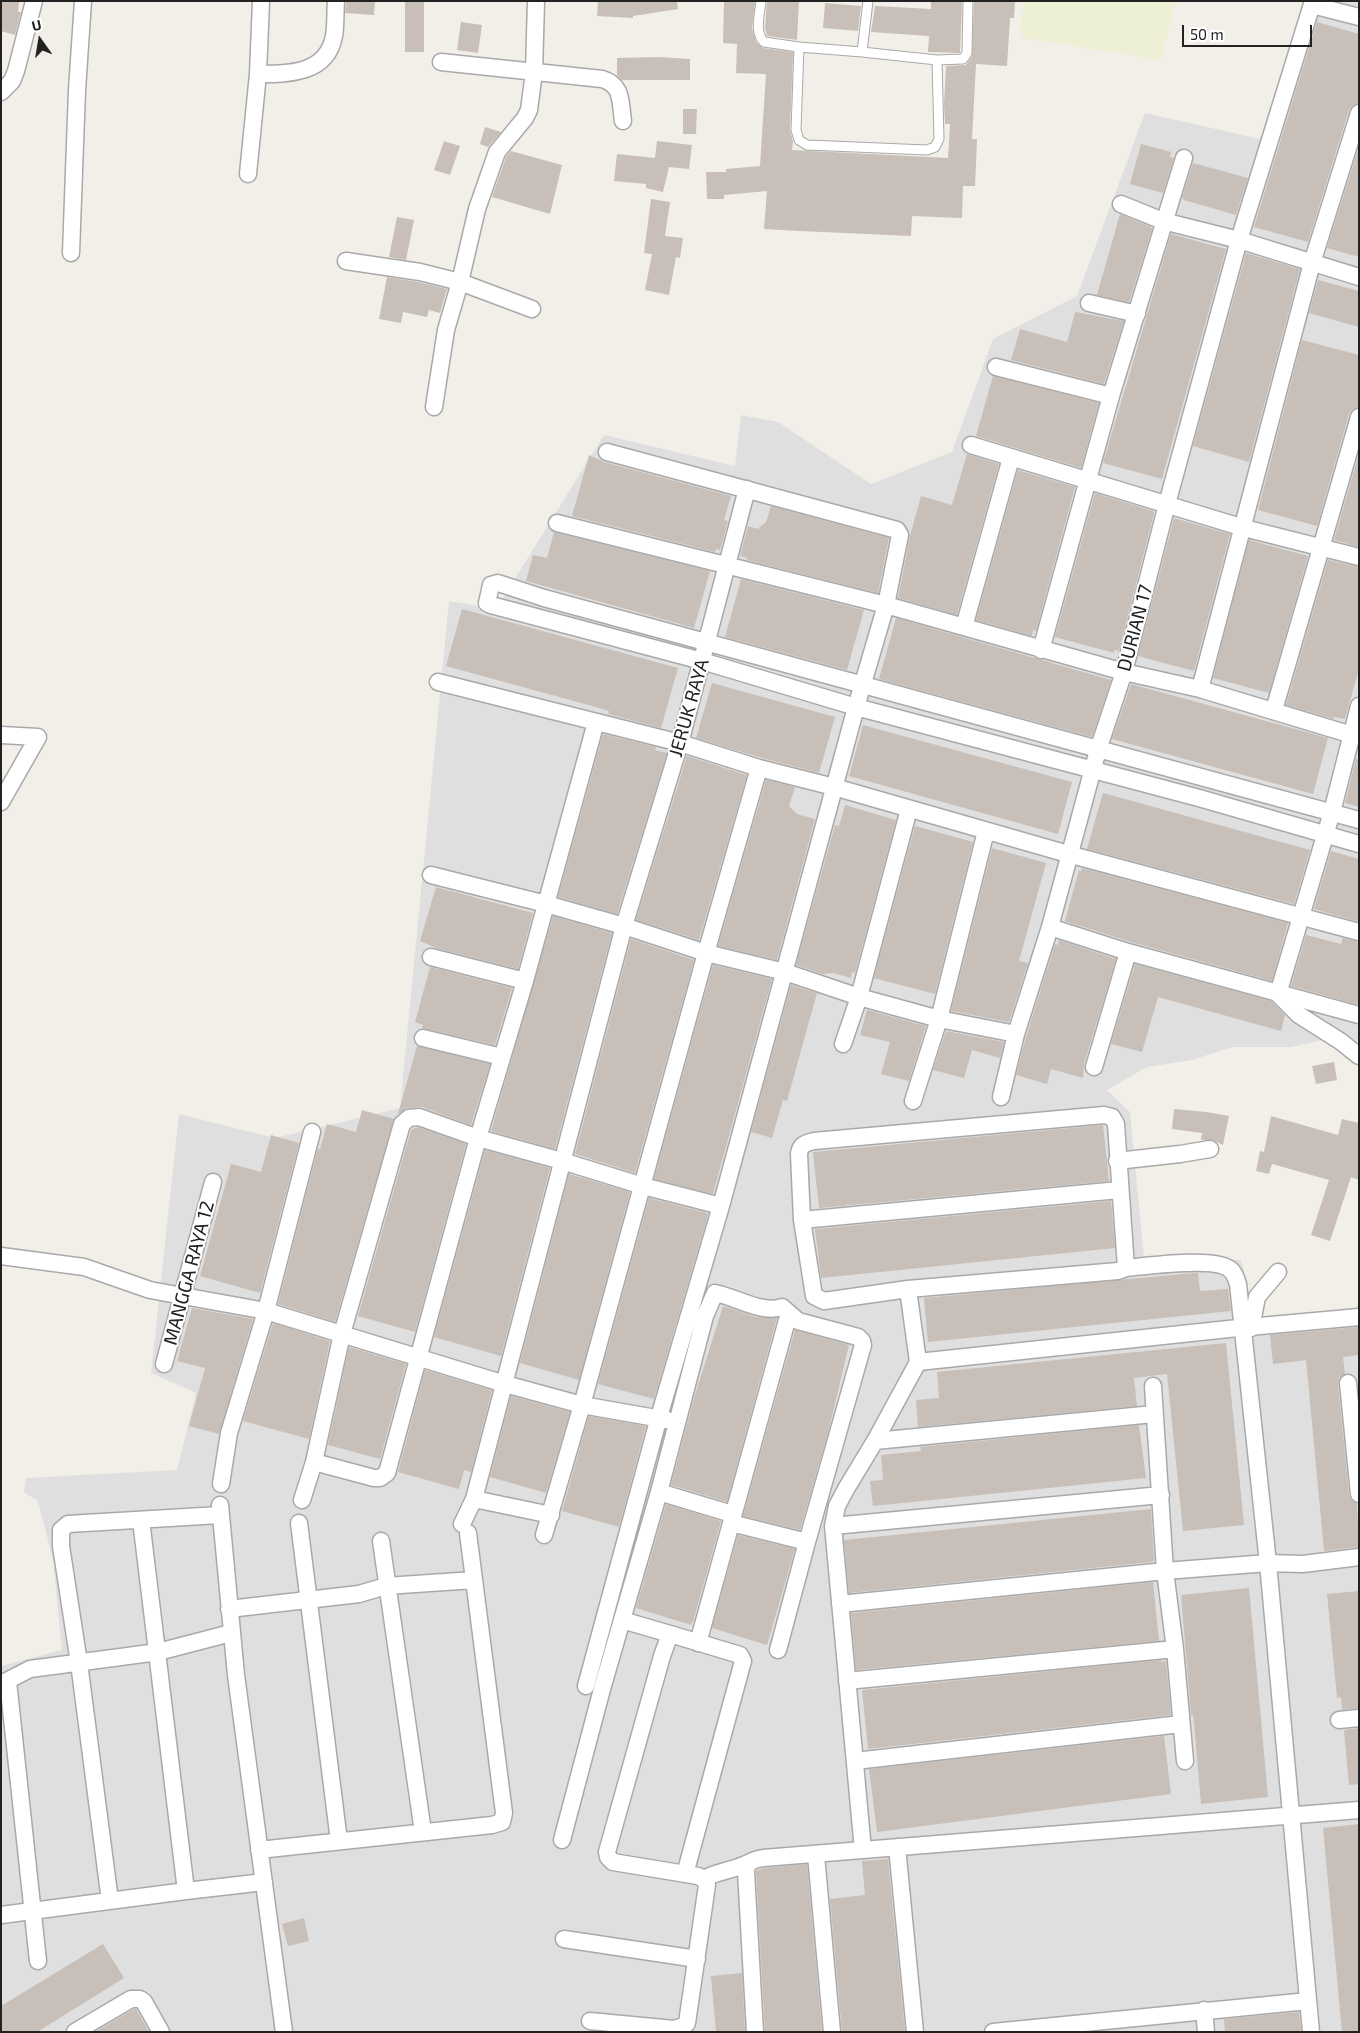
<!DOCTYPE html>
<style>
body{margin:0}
#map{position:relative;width:1360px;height:2033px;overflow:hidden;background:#f2efe9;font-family:"Exo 2",sans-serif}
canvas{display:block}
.frame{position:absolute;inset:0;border:2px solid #222;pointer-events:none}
.north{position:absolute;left:15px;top:15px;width:50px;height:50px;-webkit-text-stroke:4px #fff;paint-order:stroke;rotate:347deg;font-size:14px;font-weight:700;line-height:20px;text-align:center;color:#222}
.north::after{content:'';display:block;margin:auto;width:18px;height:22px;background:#222;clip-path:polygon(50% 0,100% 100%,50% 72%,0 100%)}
.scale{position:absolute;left:1182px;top:25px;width:130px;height:22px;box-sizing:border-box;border:2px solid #222;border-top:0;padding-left:6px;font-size:15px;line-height:18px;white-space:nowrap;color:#222;-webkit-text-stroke:4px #fff;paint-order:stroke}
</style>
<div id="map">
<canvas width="1360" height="2033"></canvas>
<div class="frame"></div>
<div class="north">U</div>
<div class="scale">50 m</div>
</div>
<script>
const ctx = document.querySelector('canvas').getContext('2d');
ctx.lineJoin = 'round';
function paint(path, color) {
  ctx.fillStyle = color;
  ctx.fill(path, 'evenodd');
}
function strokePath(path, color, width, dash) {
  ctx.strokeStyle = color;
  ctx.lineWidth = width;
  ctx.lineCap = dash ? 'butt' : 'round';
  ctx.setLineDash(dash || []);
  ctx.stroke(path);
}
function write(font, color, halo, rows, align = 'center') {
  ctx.font = font + ' "Exo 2",sans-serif';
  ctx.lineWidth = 4;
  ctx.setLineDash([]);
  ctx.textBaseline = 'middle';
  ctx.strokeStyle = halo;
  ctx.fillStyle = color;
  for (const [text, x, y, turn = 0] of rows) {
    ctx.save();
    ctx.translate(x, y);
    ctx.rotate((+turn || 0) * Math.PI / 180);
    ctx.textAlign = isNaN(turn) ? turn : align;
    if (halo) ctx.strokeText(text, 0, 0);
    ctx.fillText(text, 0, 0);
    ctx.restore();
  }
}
const residential = new Path2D(`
 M 1304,1 L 1359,1 L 1359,1042 L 1335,1037 L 1291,1047 L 1232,1047 L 1192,1060 L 1147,1067 L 1107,1090 L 1130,1112 L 1144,1258 L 1241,1260 L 1256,1320 L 1356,1309 L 1359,1300 L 1359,2032 L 1,2032 L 1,1666 L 62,1650 L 53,1560 L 38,1501 L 24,1492 L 26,1478 L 177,1470 L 196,1393 L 151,1373 L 179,1114 L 275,1138 L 400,1108 L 449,601 L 496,609 L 604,435 L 735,466 L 741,415 L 778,422 L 871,484 L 952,452 L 993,339 L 1077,296 L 1145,113 L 1260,139 Z`);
const farmland = new Path2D(`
 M 1023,1 L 1176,1 L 1161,60 L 1024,38 L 1021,35 Z`);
const building = new Path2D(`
 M 1,1 L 19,1 L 18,12 L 21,12 L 15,35 L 1,31 Z
 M 346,1 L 375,1 L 374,15 L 345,13 Z
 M 405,1 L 424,1 L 424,52 L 405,52 Z
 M 598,1 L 677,1 L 678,9 L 633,16 L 633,18 L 597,16 Z
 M 724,1 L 755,1 L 752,28 L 756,42 L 763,48 L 793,52 L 790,130 L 793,142 L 792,150 L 948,158 L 950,124 L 945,124 L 944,104 L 946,66 L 966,65 L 972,56 L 974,1 L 1015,1 L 1014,18 L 1010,18 L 1007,66 L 976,64 L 972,139 L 977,139 L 975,186 L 963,186 L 962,218 L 912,216 L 911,236 L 800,231 L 764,229 L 767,191 L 724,195 L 724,199 L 707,199 L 706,172 L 726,172 L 726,169 L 760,166 L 766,74 L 736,73 L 737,44 L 723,43 Z
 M 767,1 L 799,1 L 797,40 L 767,36 L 765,28 Z
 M 931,1 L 962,1 L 960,53 L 928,52 L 929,36 L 871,32 L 875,6 L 931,9 Z
 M 825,3 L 861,6 L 858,31 L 823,28 Z
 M 461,22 L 482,25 L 478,53 L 457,50 Z
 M 1317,22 L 1359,34 L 1359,103 L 1353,105 L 1349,110 L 1308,242 L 1254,227 Z
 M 659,57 L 690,59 L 690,80 L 622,80 L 617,75 L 617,58 Z
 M 683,109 L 697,109 L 696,134 L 683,134 Z
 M 485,127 L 501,132 L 488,147 L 480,144 Z
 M 444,141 L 460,146 L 450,175 L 434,170 Z
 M 657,141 L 692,145 L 689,169 L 669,167 L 663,192 L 646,188 L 646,184 L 614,181 L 617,154 L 655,158 Z
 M 1141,144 L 1171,152 L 1170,157 L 1174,158 L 1163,193 L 1130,184 Z
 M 1359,147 L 1359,257 L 1327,248 Z
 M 511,151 L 562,165 L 550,214 L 492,197 L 506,157 Z
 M 1193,163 L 1248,178 L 1236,215 L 1184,200 L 1182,198 Z
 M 651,199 L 670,202 L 665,236 L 683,238 L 680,258 L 676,257 L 669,295 L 645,290 L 652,254 L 644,253 Z
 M 1120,214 L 1151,227 L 1152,229 L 1129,302 L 1097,295 Z
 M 397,217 L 414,220 L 406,260 L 389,257 Z
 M 1171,234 L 1226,249 L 1162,479 L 1103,463 Z
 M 1246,253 L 1300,269 L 1249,462 L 1193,446 Z
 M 387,277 L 418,282 L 447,289 L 440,313 L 429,310 L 427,317 L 403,312 L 401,323 L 379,319 Z
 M 1318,280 L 1359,291 L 1359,327 L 1309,313 Z
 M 1075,312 L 1124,321 L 1104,384 L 1011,360 L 1020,329 L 1067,342 Z
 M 1302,340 L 1359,355 L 1359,407 L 1352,410 L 1349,414 L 1317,526 L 1258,510 Z
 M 993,376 L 1099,403 L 1081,468 L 976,436 Z
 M 967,454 L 999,464 L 957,615 L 898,598 L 910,536 L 921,496 L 952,505 Z
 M 1359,454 L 1359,547 L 1334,540 Z
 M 589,455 L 604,462 L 731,496 L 724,520 L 728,521 L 720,550 L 716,549 L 715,552 L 572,516 Z
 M 1018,470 L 1075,487 L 1036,631 L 1033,630 L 1032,636 L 976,620 Z
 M 1095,493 L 1153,511 L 1154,513 L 1119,651 L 1114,650 L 1114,653 L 1055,637 Z
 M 771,506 L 889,538 L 878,593 L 747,560 L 747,558 L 740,556 L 748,526 L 758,529 L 766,522 Z
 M 1174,518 L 1230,534 L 1194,671 L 1138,656 Z
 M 554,532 L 710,571 L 694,628 L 526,581 L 533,555 L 547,558 Z
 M 1249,540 L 1308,556 L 1269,693 L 1213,678 Z
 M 1328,560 L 1359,567 L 1359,669 L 1345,719 L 1334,717 L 1334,719 L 1286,705 Z
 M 741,579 L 864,610 L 847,670 L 725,637 Z
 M 462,609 L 678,668 L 661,728 L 608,714 L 609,711 L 592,706 L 446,666 Z
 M 896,618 L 1111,680 L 1092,737 L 879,679 Z
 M 712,683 L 835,717 L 819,773 L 762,758 L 696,738 Z
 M 1131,684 L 1328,738 L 1313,794 L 1112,739 Z
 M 863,725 L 1072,782 L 1058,834 L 849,776 Z
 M 603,734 L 656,747 L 655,750 L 667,753 L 617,914 L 558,897 Z
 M 687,756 L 747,775 L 699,940 L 636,920 Z
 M 1356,759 L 1359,759 L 1359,807 L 1345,803 Z
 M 766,780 L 795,787 L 789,806 L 797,814 L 815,819 L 777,960 L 718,946 Z
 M 1103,793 L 1310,850 L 1294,904 L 1087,849 Z
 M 845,805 L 896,820 L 855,973 L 852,972 L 851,978 L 833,973 L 822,974 L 796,965 L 835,825 L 839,826 Z
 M 915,826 L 973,842 L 935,994 L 874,978 Z
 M 992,848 L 1046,863 L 1019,961 L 1028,963 L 1009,1022 L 951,1011 Z
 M 1331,851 L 1359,859 L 1359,922 L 1314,909 Z
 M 1082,868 L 1288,923 L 1272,981 L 1131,942 L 1065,921 L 1079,870 L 1081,871 Z
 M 436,887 L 533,913 L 518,969 L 436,948 L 420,941 Z
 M 553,916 L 612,933 L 555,1149 L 491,1131 Z
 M 1306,935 L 1341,944 L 1343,938 L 1359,942 L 1359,1005 L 1291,986 Z
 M 631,939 L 694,960 L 635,1173 L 575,1154 Z
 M 1059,940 L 1116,959 L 1084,1064 L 1083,1078 L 1051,1069 L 1047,1084 L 1016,1075 L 1026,1037 L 1055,944 L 1058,945 Z
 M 1135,964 L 1271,1001 L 1285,1015 L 1281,1031 L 1158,997 L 1142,1052 L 1111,1044 Z
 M 713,965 L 772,979 L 713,1194 L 654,1179 Z
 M 430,967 L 512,988 L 495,1045 L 422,1028 L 423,1025 L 415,1022 Z
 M 791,985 L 817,993 L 787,1101 L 783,1100 L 772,1138 L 751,1132 Z
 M 867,1010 L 926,1026 L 909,1081 L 881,1074 L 890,1042 L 860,1035 Z
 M 946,1031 L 1004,1042 L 1000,1058 L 972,1050 L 964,1078 L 933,1070 Z
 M 417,1046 L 490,1064 L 471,1125 L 422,1107 L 407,1108 L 398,1114 Z
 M 1334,1062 L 1337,1080 L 1316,1084 L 1312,1066 Z
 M 1174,1109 L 1207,1112 L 1229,1116 L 1223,1145 L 1213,1140 L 1201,1140 L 1202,1133 L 1172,1129 Z
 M 362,1110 L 394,1119 L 335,1322 L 278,1304 L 318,1148 L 320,1149 L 327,1124 L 356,1132 Z
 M 1271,1116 L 1338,1135 L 1342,1119 L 1359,1123 L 1359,1180 L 1351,1177 L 1330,1241 L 1311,1235 L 1329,1180 L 1272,1164 L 1269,1174 L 1256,1171 L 1260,1151 L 1264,1152 Z
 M 1103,1125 L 1109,1181 L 819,1208 L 813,1152 Z
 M 418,1127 L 466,1144 L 415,1332 L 358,1316 L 411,1130 Z
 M 271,1135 L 299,1143 L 260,1293 L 200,1276 L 231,1164 L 261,1172 Z
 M 485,1150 L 550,1168 L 501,1356 L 434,1337 Z
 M 569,1174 L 630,1192 L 579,1380 L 520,1363 Z
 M 649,1198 L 707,1213 L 708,1215 L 654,1399 L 598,1384 Z
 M 1111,1201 L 1115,1248 L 821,1278 L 815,1229 Z
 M 1194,1273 L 1198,1273 L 1200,1291 L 1228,1289 L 1231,1311 L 928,1342 L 924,1298 Z
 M 723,1306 L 755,1317 L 777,1318 L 727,1502 L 671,1485 L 694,1398 Z
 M 192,1308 L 253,1319 L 219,1434 L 189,1426 L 205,1368 L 177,1361 Z
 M 273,1323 L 330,1341 L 309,1439 L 243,1421 Z
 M 1359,1327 L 1359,1355 L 1343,1357 L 1345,1374 L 1339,1378 L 1338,1384 L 1349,1495 L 1351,1500 L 1357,1503 L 1359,1547 L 1324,1551 L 1306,1360 L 1273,1364 L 1270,1335 Z
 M 795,1330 L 849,1345 L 828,1433 L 800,1530 L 743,1516 Z
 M 1226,1343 L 1244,1525 L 1183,1531 L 1167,1374 L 1134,1378 L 1137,1406 L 918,1427 L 916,1400 L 939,1398 L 937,1372 Z
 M 349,1347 L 406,1364 L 380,1459 L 328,1445 Z
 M 425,1370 L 492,1390 L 471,1472 L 464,1470 L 459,1489 L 398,1472 Z
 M 511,1396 L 570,1412 L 546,1493 L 490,1477 Z
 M 589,1416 L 646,1426 L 619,1527 L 562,1511 Z
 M 1139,1425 L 1146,1478 L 873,1506 L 870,1481 L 883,1480 L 881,1455 L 921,1451 L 920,1447 Z
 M 666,1504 L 721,1521 L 693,1622 L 692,1622 L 691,1625 L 636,1608 Z
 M 1151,1509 L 1154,1561 L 1151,1562 L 849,1593 L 844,1540 Z
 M 738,1535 L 795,1549 L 767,1645 L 712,1628 Z
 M 1153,1582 L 1159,1641 L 856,1670 L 851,1613 Z
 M 1249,1588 L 1268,1797 L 1201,1804 L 1194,1723 L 1193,1715 L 1191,1715 L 1181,1595 Z
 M 1359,1591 L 1359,1708 L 1342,1710 L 1341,1697 L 1337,1698 L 1327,1594 Z
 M 1161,1660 L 1161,1662 L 1166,1661 L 1171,1715 L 868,1749 L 862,1690 Z
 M 1359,1728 L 1359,1784 L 1349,1785 L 1344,1730 Z
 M 1164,1736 L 1171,1794 L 877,1832 L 869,1769 Z
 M 1359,1824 L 1359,2032 L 1342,2032 L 1323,1828 Z
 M 888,1859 L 905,2032 L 842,2032 L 830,1899 L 865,1895 L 862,1861 Z
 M 807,1864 L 822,2032 L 765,2032 L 756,1871 L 764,1868 Z
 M 304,1918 L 309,1941 L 288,1946 L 282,1924 Z
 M 103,1944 L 124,1978 L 37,2032 L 1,2032 L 1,2006 Z
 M 742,1973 L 745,2032 L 716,2032 L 711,1976 Z
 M 134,2009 L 136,2009 L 149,2032 L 95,2032 Z
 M 1299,2012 L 1301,2032 L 1225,2032 L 1224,2019 Z`);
const lane = new Path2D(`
 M 761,1 C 760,14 754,32 764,42 L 799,47 L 862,52 L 868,1
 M 799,47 L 796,130 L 799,140 L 807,145 L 927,150 L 935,147 L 939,139 L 937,60
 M 862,52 L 937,60 L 963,59 L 967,53 L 968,1`);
const street = new Path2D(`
 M 1312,5 L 1359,17
 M 441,62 L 602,79 C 623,85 620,102 623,121
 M 258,74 C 289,74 327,74 334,36 C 336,25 335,13 336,1
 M 1,92 L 12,81 L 16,71 L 34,1
 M 248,174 L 258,74 L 261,1
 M 1121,204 L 1163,221 L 1239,240 L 1359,277
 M 71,253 L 77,90 L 83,1
 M 346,261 L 420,272 L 460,282 L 532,309
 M 1089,303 L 1137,314
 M 996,367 L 1111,396
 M 434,407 L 446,330 L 460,282 L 477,209 L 497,152 L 525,118 L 529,110 L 534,72 L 536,1
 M 971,445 L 1244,528 L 1359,557
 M 557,523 L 886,605 L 1124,672 L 1200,689 L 1359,737
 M 964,627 L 1011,458
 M 1041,650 L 1111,396 L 1184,158
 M 438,682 L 680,743 L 759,768 L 834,787 L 1068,854 L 1359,932
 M 1200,689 L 1312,263 L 1359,113
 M 1359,706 L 1332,812 L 1278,994 L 1299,1015 L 1340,1041 L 1359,1056
 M 1274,710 L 1359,417
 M 1,735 L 38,737 L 1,802
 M 1359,820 L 544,598 L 498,583 L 491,585 L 487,603 L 491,605 L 702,661 L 856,707 L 1199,798 L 1359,844
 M 431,875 L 546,904 L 624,926 L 706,953 L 785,972 L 859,997 L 939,1019 L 1016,1034
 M 1050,927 L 1128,952 L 1359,1015
 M 431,957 L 525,981
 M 423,1038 L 502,1057
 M 843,1044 L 859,997 L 909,809
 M 1094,1067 L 1128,952
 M 1001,1097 L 1016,1034 L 1050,927 L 1098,750 L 1124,672 L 1167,504 L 1239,240 L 1313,1
 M 913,1101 L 939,1019 L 986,831
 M 1104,1115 L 1112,1117 L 1116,1124 L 1126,1268 L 1118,1271 L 908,1289 L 824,1301 L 814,1296 L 802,1220 L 799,1154 C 800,1145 805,1143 814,1141 Z
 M 1117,1161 L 1180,1154 L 1210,1149
 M 802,1220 L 1119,1190
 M 1,1256 L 84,1267 L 150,1290 L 266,1311 L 505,1384 L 582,1405 L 667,1420
 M 1126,1268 C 1147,1266 1212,1257 1228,1268 C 1234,1271 1236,1278 1238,1284 L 1268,1563 L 1311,2032
 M 1251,1328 L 1257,1297 L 1278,1272
 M 918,1362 L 1238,1328 L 1359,1317
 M 164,1364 L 213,1182
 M 1348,1383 L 1359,1494
 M 1153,1386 L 1165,1571 L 1175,1649 L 1185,1761
 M 875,1441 L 1154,1414
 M 314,1462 L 374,1478 L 380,1478 L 387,1473 L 478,1138 L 525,981 L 596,722
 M 221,1484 L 229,1433 L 266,1311 L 312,1132
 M 659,1492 L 732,1514
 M 474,1499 L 551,1515
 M 302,1500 L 314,1462 L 342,1334 L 402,1124 L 409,1118 L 419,1117 L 478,1138 L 562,1161 L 643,1186 L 721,1206
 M 220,1505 L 236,1675 L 284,2032
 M 141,1520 L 186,1891 L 264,1882
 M 299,1523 L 339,1841
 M 731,1523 L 807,1542
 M 462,1524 L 474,1499 L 624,926 L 680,743 L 747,489
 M 833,1526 L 1161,1495
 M 544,1535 L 582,1405 L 706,953 L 759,768
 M 381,1541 L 423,1832
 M 840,1604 L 1165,1571 L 1268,1563 L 1303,1564 L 1359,1557
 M 229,1609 L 359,1594 L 386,1586 L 474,1580
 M 670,1634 L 740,1655 L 743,1661 L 685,1874
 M 698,1643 L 789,1313
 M 8,1681 L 38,1961
 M 847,1681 L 1175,1649
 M 1,1684 L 30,1669 L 158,1652 L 231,1633
 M 586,1686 L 659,1417 L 721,1206 L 856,707 L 886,605 L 900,535 L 897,530 L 607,452
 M 1339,1720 L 1359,1718
 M 855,1761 L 1181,1724
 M 562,1840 L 602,1689 L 659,1492 L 705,1316 L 715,1293 C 736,1297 761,1314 782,1307 L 798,1321 L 858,1337 L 862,1341 L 863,1345 L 807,1542 L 778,1650
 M 897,1847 L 915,2032
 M 259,1850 L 492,1825 L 502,1822 L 504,1813 L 468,1533
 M 863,1850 L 833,1526 L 837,1506 L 846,1489 L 875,1441 L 918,1362 L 908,1289
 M 816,1855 L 832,2032
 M 704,1879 C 714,1872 735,1870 748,1863
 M 110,1901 L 79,1663 L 61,1546 L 61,1530 L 68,1524 L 220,1515
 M 1,1915 L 186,1891
 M 564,1939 L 697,1959
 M 1204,2010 L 1206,2032
 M 590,2021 L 674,2029 L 684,2026 L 687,2023 L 707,1885 L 704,1879 L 698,1876 L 613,1862 L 608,1857 L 607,1852 L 662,1656 L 670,1634 L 622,1620
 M 75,2032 L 131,1999 L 140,1999 L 144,2002 L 161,2032
 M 755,2032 L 746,1871 C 747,1861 754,1860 763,1858 L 1359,1810
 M 993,2032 L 1308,2001`);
const streetNames = [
 ["DURIAN 17",1135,628,-75],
 ["JERUK RAYA",689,708,-74],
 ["MANGGA RAYA 12",189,1273,-75]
];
paint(residential, '#e0dfdf');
paint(farmland, '#eef0d5');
paint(building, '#c7bfb8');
strokePath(lane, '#a9a9a9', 11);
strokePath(street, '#a9a9a9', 19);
strokePath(lane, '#fff', 9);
strokePath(street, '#fff', 16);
write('19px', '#222', '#fff', streetNames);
</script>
